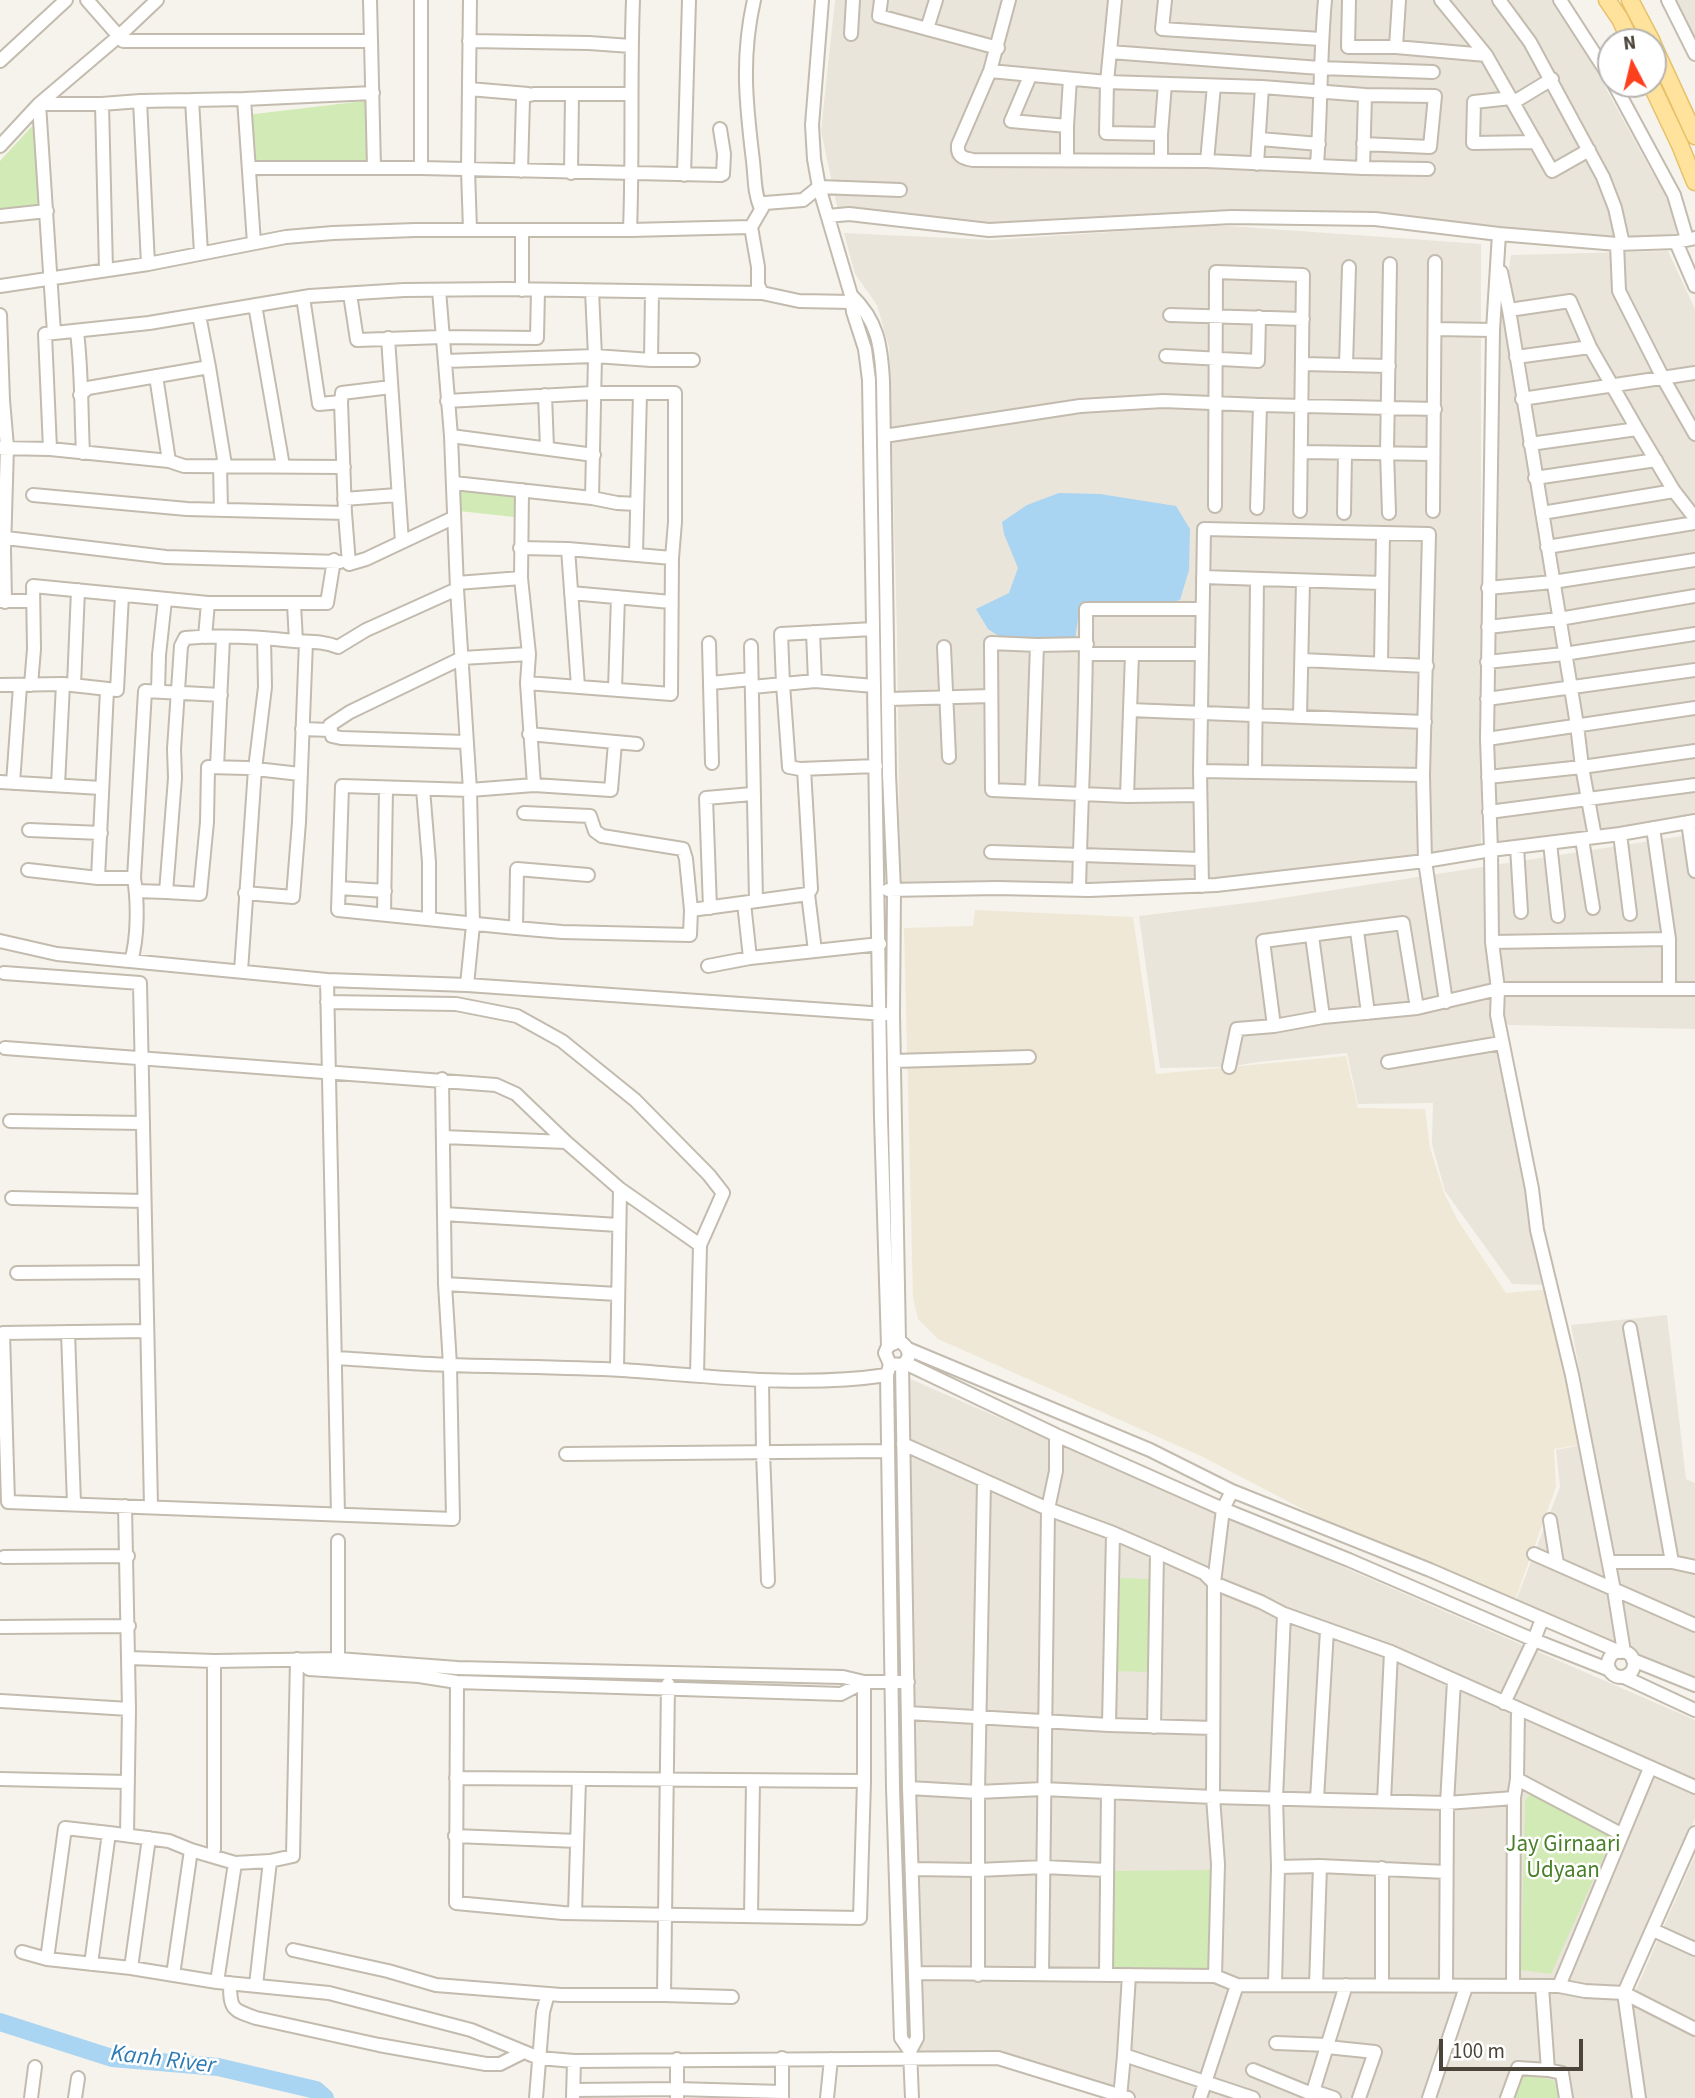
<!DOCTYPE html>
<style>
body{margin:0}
#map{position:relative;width:1695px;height:2098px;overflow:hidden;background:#f6f3ec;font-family:"Source Sans 3",sans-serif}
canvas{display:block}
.north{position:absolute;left:1597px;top:28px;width:70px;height:70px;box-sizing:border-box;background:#fff;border:2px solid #b7b4b0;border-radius:50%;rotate:353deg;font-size:19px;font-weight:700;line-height:28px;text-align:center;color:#4b4439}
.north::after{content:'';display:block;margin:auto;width:24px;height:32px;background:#fc3f1d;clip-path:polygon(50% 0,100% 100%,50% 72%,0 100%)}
.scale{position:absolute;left:1439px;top:2039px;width:144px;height:32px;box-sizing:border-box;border:4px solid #4b4439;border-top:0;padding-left:9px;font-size:21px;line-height:24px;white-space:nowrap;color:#4b4439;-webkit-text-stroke:5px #fff;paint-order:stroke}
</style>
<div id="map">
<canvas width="1695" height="2098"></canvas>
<div class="north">N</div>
<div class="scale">100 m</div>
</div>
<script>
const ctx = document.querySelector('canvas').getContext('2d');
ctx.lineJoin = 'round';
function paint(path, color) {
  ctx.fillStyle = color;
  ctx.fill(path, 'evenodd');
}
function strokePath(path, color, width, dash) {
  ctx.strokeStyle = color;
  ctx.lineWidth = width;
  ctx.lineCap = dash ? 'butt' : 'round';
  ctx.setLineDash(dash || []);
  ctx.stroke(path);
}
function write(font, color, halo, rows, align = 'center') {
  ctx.font = font + ' "Source Sans 3",sans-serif';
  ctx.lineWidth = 5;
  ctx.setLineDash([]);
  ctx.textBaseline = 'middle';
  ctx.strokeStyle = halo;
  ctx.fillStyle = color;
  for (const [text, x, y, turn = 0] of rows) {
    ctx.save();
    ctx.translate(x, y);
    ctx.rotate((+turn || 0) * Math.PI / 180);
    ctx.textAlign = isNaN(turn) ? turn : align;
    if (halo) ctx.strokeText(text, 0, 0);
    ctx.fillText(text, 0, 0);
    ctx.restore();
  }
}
const residential = new Path2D(`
 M 835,0 L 1551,0 L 1582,45 L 1653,174 L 1674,207 L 1677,238 L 1561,240 L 1397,224 L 1261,221 L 990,233 L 839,215 L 821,131 Z
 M 1672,0 L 1695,0 L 1695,39 Z
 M 1215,225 L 1481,244 L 1481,849 L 1170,887 L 900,885 L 897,631 L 889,347 L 877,305 L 855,274 L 844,233 L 992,240 Z
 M 1668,251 L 1695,309 L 1695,818 L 1491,844 L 1496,633 L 1495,359 L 1511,255 Z
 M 1695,834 L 1695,1029 L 1510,1025 L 1497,1022 L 1551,1285 L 1512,1284 L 1445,1191 L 1432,1144 L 1433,1103 L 1358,1104 L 1347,1053 L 1258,1062 L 1229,1067 L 1160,1068 L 1139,916 L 1263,901 Z
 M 1667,1315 L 1686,1479 L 1695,1483 L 1695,1682 L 1633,1657 L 1571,1325 Z
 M 908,1378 L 1695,1720 L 1695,1819 L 1619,1998 L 1634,2098 L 1119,2098 L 1013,2061 L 910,2057 Z
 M 1581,1445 L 1619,1646 L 1515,1603 L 1560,1487 L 1556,1450 Z
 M 1695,1855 L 1695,2098 L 1642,2098 L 1628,2008 Z`);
const education = new Path2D(`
 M 975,910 L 1133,917 L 1156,1074 L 1346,1056 L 1358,1108 L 1425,1109 L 1430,1148 L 1445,1195 L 1457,1219 L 1506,1293 L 1551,1289 L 1584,1444 L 1554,1449 L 1556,1487 L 1515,1600 L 1356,1537 L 1201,1456 L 938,1339 L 918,1319 L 913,1297 L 904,928 L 973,926 Z`);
const green = new Path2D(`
 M 373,100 L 374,168 L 251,177 L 246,115 Z
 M 35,123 L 40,211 L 0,215 L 0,161 Z
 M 460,490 L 515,497 L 514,517 L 459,511 Z
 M 1118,1578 L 1152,1579 L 1149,1672 L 1115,1671 Z
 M 1531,1792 L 1610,1834 L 1609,1837 L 1612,1838 L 1551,1974 L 1521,1970 L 1525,1801 Z
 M 1212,1870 L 1209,1972 L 1114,1971 L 1113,1871 Z
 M 1523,2072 L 1555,2081 L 1558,2098 L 1513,2098 Z`);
const water = new Path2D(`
 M 1059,493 L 1100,494 L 1176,506 L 1190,529 L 1189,570 L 1180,600 L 1155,607 L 1089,605 L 1079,612 L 1075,640 L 1003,639 L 988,629 L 976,609 L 1009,593 L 1018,568 L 1004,534 L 1002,522 L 1027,505 Z`);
const river = new Path2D(`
 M 0,2022 L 112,2058 L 218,2067 L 316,2090 L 325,2098`);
const minor = new Path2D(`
 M 87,0 L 123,41 L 371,41 L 374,168
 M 370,0 L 371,41
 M 421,0 L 421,168 L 721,175 L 723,174 L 724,154 L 720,129
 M 470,0 L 468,170 L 470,230
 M 754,0 C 741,57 746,104 753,161 C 755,178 754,193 761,209
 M 822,0 L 812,125 L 814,159 L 819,187 L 851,295 L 853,312 L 865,349 L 869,380 L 881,1117 L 888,1346
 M 881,0 L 879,16 L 998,48
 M 1009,0 L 990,71 L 958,145 C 957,156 962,158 973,160 L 1207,161
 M 1115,0 L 1107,82 L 1106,133 L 1161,134 L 1165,84
 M 1165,0 L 1162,29 L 1321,39
 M 1349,0 L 1348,47 L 1396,47 L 1486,55
 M 1441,0 L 1486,55 L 1552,171 L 1589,150
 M 1499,0 L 1530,42 L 1603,177 L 1615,208 L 1623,244
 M 1560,0 L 1611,79
 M 1668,0 L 1695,54
 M 927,29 L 936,0
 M 851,34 L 853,0
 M 469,41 L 589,43 L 631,46
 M 1396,47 L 1399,0
 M 1110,52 L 1320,68 L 1433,72
 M 0,61 L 66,0
 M 990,71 L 1107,82 L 1262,87 L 1365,95 L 1435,96 L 1430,147 L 1363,144
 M 1030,76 L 1011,121 L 1067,126 L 1070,79
 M 1614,84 L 1674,195 L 1687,239
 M 1214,86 L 1207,161 L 1363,168 L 1365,95
 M 469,89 L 528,94
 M 1511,98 L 1474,102 L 1473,143 L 1536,142
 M 244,99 L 373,93
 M 192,100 L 201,253
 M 140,101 L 244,99 L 254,243
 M 1514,102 L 1552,79
 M 102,104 L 140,101 L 148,264
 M 1161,134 L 1161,161
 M 1260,139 L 1319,144
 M 0,146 L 39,104 L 119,36 L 157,0
 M 1067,159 L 1067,126
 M 1257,164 L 1262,87
 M 1317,165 C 1321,110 1320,55 1325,0
 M 250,168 L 421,168
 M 1363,168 L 1428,169
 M 521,171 L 523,99 L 525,96 L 534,94 L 631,94
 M 571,173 L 572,94
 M 684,175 L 689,0
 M 0,216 L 47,211
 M 828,216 L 849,214 L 989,230 L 1231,217 L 1375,219 L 1499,234 L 1617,244 L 1676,242 L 1695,238
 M 751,227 L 765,203 L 803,200 L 819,187 L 900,190
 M 630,230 C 633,154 630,77 633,0
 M 522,231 L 522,290
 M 1499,234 L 1493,330 L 1487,739 L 1491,850 L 1492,942 L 1498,989 L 1497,1015 L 1532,1189 L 1537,1230 L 1572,1375 L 1614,1590 L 1624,1652
 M 1676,242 L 1695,286
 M 1617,244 L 1619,291 L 1663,378 L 1695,434
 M 1501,272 L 1509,310 L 1577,725 L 1582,767 L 1595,837
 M 0,286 L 148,264 L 286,237 L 333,233 L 415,230 L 630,230 L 751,227 L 758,267 L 758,285 L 762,293 L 799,301 L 852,302
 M 439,290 L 451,436 L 457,589 L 470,790 L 473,925 L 467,985
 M 592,291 L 595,356 L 592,498
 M 350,294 L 357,340 L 442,337 L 537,338 L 538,290
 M 851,295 C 878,321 881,345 883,381 L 889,774 L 894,890 L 893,1014 L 899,1341
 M 303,297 L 319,404 L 341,402 L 345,513 L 349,564 L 366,559 L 453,518
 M 255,305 L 283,466
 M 1509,310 L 1570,301 L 1590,347 L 1637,429 L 1674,491 L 1695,518
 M 0,315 L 3,400 L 7,447 L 4,550 L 5,602
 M 199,315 L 209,367 L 225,465
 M 1170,315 L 1303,319
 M 1435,329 L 1493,330
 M 77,332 C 82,372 81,412 83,453
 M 54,333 L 39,104 L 102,104 L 106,270
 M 388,338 L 402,542
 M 1166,356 L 1258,361 L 1259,317
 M 1516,357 L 1590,347
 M 651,360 L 652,292
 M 445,361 L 595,356 L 651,360 L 693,360
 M 1302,364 L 1389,366
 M 1346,365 L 1349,267
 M 156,376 L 169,461
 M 80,395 L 88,388 L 209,367
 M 545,395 L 547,448
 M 1522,399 L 1695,373
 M 447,401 L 593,393 L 675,393 L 675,522 L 672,558 L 671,694 L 527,683
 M 341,402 L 342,393 L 391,387
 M 451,436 L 594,455
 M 884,436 L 1080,406 L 1163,401 L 1260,405 L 1435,409
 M 1530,444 L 1637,429
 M 0,448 L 50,449 L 169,461 L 184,466 L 344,467
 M 50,449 L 45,334 L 149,323 L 310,296 L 404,290 L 507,289 L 762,293
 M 1302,452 L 1433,454
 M 220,465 L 221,510
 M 1535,478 L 1656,460
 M 454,483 L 592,498 L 617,503 L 637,504
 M 522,490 L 521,578 L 529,654 L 527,683 L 534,785
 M 33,495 L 187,509 L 345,513
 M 344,499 L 397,495
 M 1215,506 L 1216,272 L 1303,275 L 1300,511
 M 1257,508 L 1260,405
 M 1433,511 L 1435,262
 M 1344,513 L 1345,453
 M 1389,513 L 1387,453 L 1390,264
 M 1542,513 L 1674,491
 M 6,538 L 166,557 L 340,562
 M 1547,547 L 1695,523
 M 520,548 L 568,549 L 672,558
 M 568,549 L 578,686
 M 636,554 L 640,393
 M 1203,577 L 1382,583
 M 457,583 L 521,578
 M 1488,588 L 1553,582 L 1695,560
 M 571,593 L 671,602
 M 0,601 L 32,601
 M 294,604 L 296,641
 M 1488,627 L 1559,619 L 1695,596
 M 873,629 L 781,634 L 783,684 L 789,767 L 800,769 L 876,766
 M 813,632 L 815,681
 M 205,637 L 208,603
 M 709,643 L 712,763
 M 1087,644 L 1037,645 L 991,643 L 992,790 L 1127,796 L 1200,795
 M 751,646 L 756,901
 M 944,647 L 949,757
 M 1087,654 L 1202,654
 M 1302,660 L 1427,666
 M 1487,662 L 1564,654 L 1695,634
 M 1381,663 L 1383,534
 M 711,683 L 751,679
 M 0,685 L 63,684 L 117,690 L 122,595
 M 31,685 L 34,649 L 33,586 L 208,603 L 327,603 L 334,560
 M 74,685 L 78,590
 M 752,687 L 815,681 L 874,686
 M 615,689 L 618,597
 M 158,691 L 159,655 L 165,600
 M 889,699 L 991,696
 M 1487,699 L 1695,670
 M 1130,710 L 1425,722
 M 1300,716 L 1303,581
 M 302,729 L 331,730
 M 529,734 L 637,744
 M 1487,739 L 1695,708
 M 466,742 L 341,738 L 332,736 L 330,725 L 350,712 L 462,658 L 529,654
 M 217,767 L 223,638
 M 804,769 L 811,889 L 808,894 L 815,951
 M 1200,771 L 1423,775
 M 1255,771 L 1257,580
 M 1488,777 L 1582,767 L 1695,751
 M 0,782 L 101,788
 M 13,783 L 20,686
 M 58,785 L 63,684
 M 423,789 L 429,862 L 429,918
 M 1032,790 L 1037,645
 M 1127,796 L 1132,654
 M 1489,812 L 1695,785
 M 524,813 L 590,816 L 595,831 L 602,836 L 683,849 L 686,859 L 691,910
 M 1688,822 L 1695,871
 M 1653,828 L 1669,939 L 1669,988
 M 29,830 L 101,833
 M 1620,834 L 1630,914
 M 1582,839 L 1593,908
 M 1550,843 L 1558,916
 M 1517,847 L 1521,912
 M 991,852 L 1201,859
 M 28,870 L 98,878 L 134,878
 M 588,875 L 517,869 L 516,928 L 562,932 L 690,935 L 691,910 L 808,894
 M 98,878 L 107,690
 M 1202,886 L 1200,771 L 1204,529 L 1429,534 L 1423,775 L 1425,861 L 1446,1002
 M 339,888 L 385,891
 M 888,890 L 997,888 L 1089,890 L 1216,885 L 1425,861 L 1491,850 L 1620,834 L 1695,821
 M 1079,890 C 1081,796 1087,702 1086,609 L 1202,609
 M 136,891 L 166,892 L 175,778 L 174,749 L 181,646 L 185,638 C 221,635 258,637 294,641 C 310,642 323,641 338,647 L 366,630 L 457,589
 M 166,892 L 200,894 L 207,822 L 208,767 L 247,768 L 300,774
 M 245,893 L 293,897 L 299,822 L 306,642
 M 744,903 L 750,958
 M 710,908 L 706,798 L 752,794
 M 384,914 L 386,788
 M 516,928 L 338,910 L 342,786 L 470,790 L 534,785 L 611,790 L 615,743
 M 1357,931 L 1368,1013
 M 1312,936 L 1323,1017
 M 0,941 L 57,954 L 327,980 L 467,985 L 885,1014
 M 1492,942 L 1669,939
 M 131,961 C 138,938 138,902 134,878 L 145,691 L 221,695
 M 708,966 L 750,958 L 880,944
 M 241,971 L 255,769 L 265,687 L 264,638
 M 4,973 L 140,983 L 151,1506
 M 327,980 L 338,1515
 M 327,1002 L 456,1004 L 517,1016 L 562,1041 L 635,1100 L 709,1175 L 723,1193 L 700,1245 L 697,1375
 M 1274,1026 L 1263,941 L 1403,923 L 1417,1008
 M 5,1048 L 496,1085 L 516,1094 L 566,1142 L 620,1189 L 700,1245
 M 894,1061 L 1029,1057
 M 1388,1062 L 1501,1043
 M 1229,1067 L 1237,1029 L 1274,1026 L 1323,1017 L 1417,1008 L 1498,989 L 1695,989
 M 10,1121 L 143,1123
 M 443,1137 L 566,1142
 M 12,1198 L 144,1201
 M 444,1214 L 618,1225
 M 17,1273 L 146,1272
 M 445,1284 L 617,1294
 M 1630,1328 L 1672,1562
 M 147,1331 L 3,1333 L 8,1502 L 453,1519 L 450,1365 L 445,1284 L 442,1079
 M 68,1332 L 74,1504
 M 908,1349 L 1150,1450 L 1232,1491 L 1430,1570 L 1620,1652
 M 335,1358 C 374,1360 413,1364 452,1365 C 508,1367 565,1367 622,1370 C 710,1376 799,1388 887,1375
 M 905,1363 L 1056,1435 L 1223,1509 L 1349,1560 L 1534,1640 L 1610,1670
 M 890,1364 L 887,1375 L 893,1788 L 901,2038 L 910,2051
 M 902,1365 L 890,1364 L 885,1353 L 888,1346 L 899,1341 C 909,1347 913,1357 902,1365 L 909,1788 L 917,2038 L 910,2051 L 912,2098
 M 617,1370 L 620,1189
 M 762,1381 L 763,1452 L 768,1581
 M 903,1444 L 1048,1509 L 1113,1533 L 1157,1552 L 1204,1573 L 1214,1583 L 1261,1602 L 1284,1614 L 1391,1652 L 1695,1787
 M 566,1454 L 888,1451
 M 125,1506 L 129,1709 L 127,1835
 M 1550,1520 L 1557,1564
 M 1534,1554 L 1695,1625
 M 4,1557 L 128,1556
 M 1609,1562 L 1672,1562 L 1695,1567
 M 1,1627 L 129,1626
 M1608 1664a13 13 0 1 1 26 0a13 13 0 1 1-26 0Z
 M 129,1658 L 214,1661 L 338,1659 L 457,1668 L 843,1677 L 864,1682 L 908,1682
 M 297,1659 L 309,1669 L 419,1676 L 457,1682 L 841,1694 L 864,1682
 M 338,1659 L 338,1541
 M 1633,1660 L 1695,1685
 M 1624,1677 L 1695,1710
 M 457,1682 L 456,1903 L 563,1913 L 860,1918 L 864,1781 L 864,1682
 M 1,1701 L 129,1709
 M 1504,1703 L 1534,1640 L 1542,1619
 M 908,1713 L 1109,1725 L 1213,1728
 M 1109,1725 L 1113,1533
 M 1154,1727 L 1157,1552
 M 456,1778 L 864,1781
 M 0,1779 L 128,1782
 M 1517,1779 L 1621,1834
 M 909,1788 L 978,1792 L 1043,1789 L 1213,1797 L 1447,1803 L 1514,1798
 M 1317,1799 L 1327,1630
 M 1384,1801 L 1391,1652
 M 455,1836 L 577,1841
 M 212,1856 L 214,1849 L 214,1661
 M 1278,1867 L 1320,1866 L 1446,1872
 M 912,1869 L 978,1870 L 1044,1867 L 1106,1870
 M 575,1913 L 579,1779
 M 751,1916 L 753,1781
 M 1653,1930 L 1695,1949
 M 293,1950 L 388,1971 L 436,1985 L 561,1995 L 664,1995 L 732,1997
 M 22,1952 L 47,1959 L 131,1968 L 217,1982 L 329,1993 L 471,2030 L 539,2058 L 574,2061 L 998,2058 L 1128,2098
 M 47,1959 L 65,1828 L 109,1833
 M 91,1964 L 109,1833 L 169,1841 L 191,1850 L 235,1863 L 270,1861 L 293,1856 L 297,1659
 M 131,1968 L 149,1838
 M 915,1973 L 1215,1976 L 1237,1985 L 1559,1986 L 1585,1991 L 1624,1993 L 1695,2029
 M 1042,1974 L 1048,1509 L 1056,1471 L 1056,1435
 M 1106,1974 L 1108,1792
 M 173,1975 L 191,1850
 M 978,1975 L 978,1792 L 984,1481
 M 1215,1976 L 1218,1864 L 1213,1797 L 1214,1583 L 1223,1509 L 1232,1491
 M 217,1982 L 235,1863
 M 230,1983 C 230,2009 232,2010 256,2018 L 379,2045 L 486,2064 L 500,2064 L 522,2053
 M 1275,1984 L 1278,1867 L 1276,1798 L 1284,1614
 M 256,1985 L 270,1861
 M 1316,1985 L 1320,1866
 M 1382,1985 L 1382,1868
 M 1446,1985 L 1447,1803 L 1454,1681
 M 1513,1986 L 1514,1798 L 1517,1779 L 1518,1709
 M 1559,1986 L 1650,1768
 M 1542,1987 L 1548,2070
 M 664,1995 L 668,1684
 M 1276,2043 L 1328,2045
 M 1327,2047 L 1375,2052 L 1359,2098
 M 1124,2055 L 1253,2098
 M 782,2058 L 782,2098
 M 1253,2070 L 1312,2094
 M 573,2090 L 677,2089 L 782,2092
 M 1313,2091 L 1334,2098
 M 31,2098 L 35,2067
 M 75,2098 L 78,2078
 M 536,2098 L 543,2012 L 548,1994
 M 573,2098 L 574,2061
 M 677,2098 L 677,2059
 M 827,2098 L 831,2059
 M 1120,2098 L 1124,2055 L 1129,1975
 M 1200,2098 L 1237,1985
 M 1311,2098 L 1346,1985
 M 1429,2098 L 1466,1987
 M 1507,2098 L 1518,2068 L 1548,2070 L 1562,2073 L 1566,2098
 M 1639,2098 L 1624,1993 L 1695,1833`);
const major = new Path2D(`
 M 1607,0 L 1620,19 L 1631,42
 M 1630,0 L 1652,42
 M 1653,45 L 1695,136
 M 1651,84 L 1680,145 L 1695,182`);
const parkNames = [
 ["Jay Girnaari",1563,1846],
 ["Udyaan",1563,1872]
];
const waterNames = [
 ["Kanh River",163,2061,7]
];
paint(residential, '#eae5da');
paint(education, '#efe8d6');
paint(green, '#d2eab5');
paint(water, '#a9d4f2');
strokePath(river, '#a9d4f2', 18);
strokePath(minor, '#c2bbae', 16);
strokePath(major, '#e6c16a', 19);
strokePath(minor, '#fff', 12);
strokePath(major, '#ffe39c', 16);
write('23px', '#4a7f2a', '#fff', parkNames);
write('italic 24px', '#2e7ab2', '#fff', waterNames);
</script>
